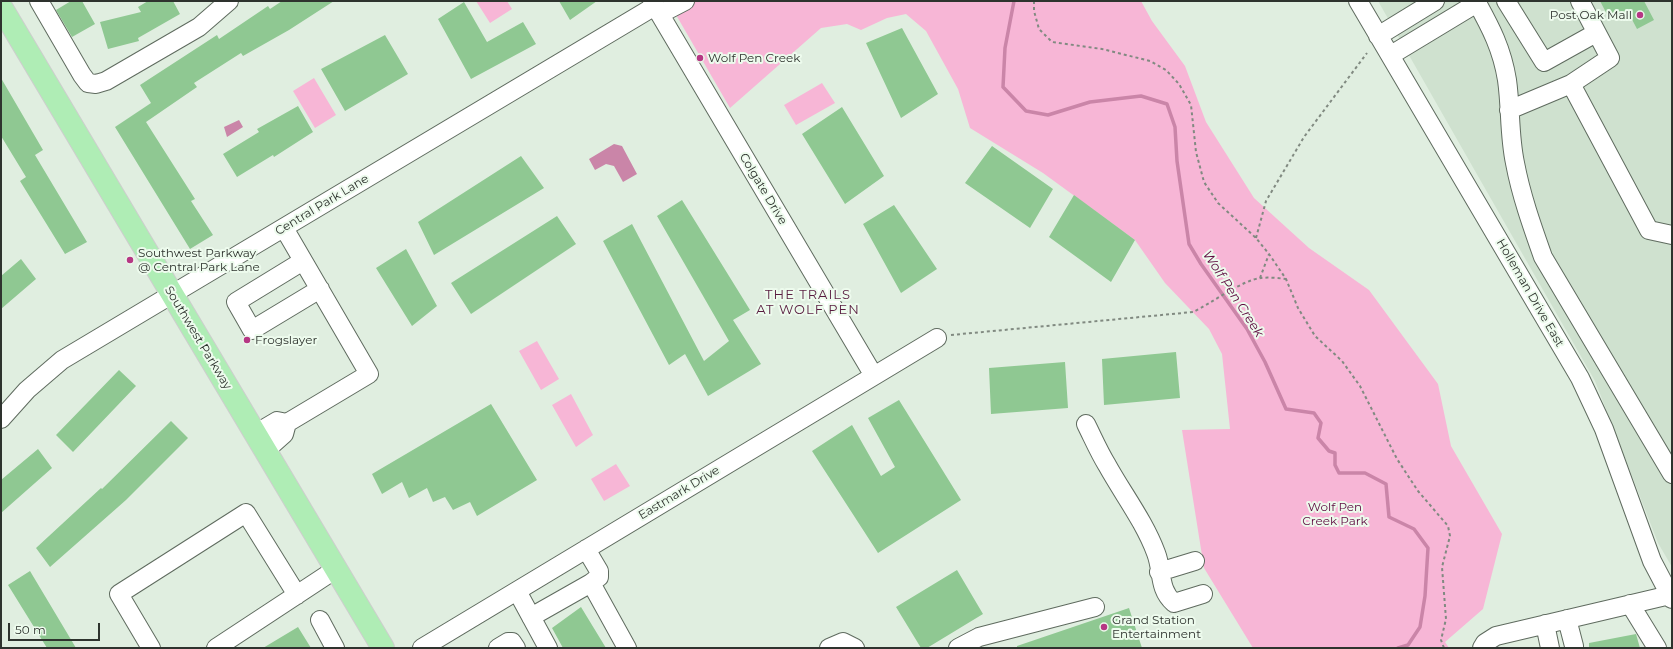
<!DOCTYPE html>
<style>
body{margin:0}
#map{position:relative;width:1673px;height:649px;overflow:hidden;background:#e0eee0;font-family:Montserrat,sans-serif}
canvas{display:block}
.frame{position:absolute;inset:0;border:2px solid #2e332e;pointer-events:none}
.scale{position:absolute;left:8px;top:623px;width:92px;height:18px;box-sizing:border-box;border:2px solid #2e332e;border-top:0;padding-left:5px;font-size:12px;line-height:14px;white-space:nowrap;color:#2e332e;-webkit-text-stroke:3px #edfbed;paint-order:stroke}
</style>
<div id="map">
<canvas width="1673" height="649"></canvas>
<div class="frame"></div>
<div class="scale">50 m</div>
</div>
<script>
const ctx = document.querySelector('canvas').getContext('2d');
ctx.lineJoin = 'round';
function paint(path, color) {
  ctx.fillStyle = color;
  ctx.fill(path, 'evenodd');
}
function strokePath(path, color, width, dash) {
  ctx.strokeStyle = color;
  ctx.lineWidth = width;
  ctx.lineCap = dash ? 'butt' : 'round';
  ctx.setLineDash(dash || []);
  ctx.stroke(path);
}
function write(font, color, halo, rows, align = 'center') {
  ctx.font = font + ' Montserrat,sans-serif';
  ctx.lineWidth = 4;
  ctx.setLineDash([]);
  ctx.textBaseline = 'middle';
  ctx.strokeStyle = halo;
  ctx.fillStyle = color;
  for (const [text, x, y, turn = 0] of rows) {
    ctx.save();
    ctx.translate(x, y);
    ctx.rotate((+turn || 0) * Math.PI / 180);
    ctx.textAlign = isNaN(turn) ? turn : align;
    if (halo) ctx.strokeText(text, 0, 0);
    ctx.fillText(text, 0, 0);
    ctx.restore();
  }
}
const built = new Path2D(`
 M 1378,1 L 1672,1 L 1672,567 L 1658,543 L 1595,381 Z`);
const green = new Path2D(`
 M 476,1 L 507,1 L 512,9 L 490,23 Z
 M 668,1 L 1141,1 L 1152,21 L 1185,66 L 1206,122 L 1254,198 L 1309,248 L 1369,290 L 1438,384 L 1451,446 L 1502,534 L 1483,609 L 1445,642 L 1449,648 L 1253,648 L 1204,568 L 1182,430 L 1230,429 L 1222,354 L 1209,329 L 1165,283 L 1135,240 L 1043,173 L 970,128 L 958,89 L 926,31 L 906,14 L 887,18 L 861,30 L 847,24 L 821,28 L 730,108 Z
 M 314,78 L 336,115 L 315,128 L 293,91 Z
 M 822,83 L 835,103 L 796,125 L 784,105 Z
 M 537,341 L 559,379 L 541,390 L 519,351 Z
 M 571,394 L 593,435 L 576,447 L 552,405 Z
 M 616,464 L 630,486 L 604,501 L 591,479 Z`);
const water = new Path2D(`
 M 239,120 L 243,127 L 227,137 L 224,127 Z
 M 614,144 L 622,146 L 637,174 L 623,182 L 614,166 L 606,164 L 595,170 L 589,159 Z`);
const stream = new Path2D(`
 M 1014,1 L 1005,48 L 1003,87 L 1026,111 L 1048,115 L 1090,102 L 1141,96 L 1167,104 L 1175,127 L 1177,161 L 1189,244 L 1201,264 L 1247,329 L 1265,362 L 1286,409 L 1314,413 L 1321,423 L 1318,438 L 1329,451 L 1335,453 L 1335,465 L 1339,473 L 1365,473 L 1386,484 L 1389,517 L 1414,529 L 1428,548 L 1425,596 L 1420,627 L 1408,645 L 1398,648`);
const building = new Path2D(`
 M 71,1 L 82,1 L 95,24 L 72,37 L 56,10 Z
 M 148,1 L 173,1 L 180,14 L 138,38 L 139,41 L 108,49 L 100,22 L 141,12 L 138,7 Z
 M 282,1 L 334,1 L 289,30 L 243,56 L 241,53 L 194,83 L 197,87 L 146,122 L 195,199 L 191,201 L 213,235 L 190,249 L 115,127 L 151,103 L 140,85 L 217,35 L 219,39 L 268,6 L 270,9 Z
 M 559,1 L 597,1 L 570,20 Z
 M 1600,1 L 1644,1 L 1654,20 L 1637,29 L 1627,10 L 1610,20 Z
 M 464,2 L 487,42 L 523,22 L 536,44 L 471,79 L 438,19 Z
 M 902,28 L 938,94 L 901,118 L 866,43 Z
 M 385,35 L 408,74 L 345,111 L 321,69 Z
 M 1,78 L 43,150 L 35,155 L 87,242 L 65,254 L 20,181 L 26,177 L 1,136 Z
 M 298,106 L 313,132 L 274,157 L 273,155 L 237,177 L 223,154 L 259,132 L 257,129 Z
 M 842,107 L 884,176 L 845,204 L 802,134 Z
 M 992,146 L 1053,189 L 1030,228 L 965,183 Z
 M 521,156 L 544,188 L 434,255 L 418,222 Z
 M 1074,195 L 1135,240 L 1111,282 L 1049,237 Z
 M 682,200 L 750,310 L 733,320 L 761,364 L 708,396 L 685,354 L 669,365 L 603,241 L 632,224 L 704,361 L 729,341 L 657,216 Z
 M 894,205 L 937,269 L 901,293 L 863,224 Z
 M 557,216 L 576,244 L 471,314 L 451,283 Z
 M 406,249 L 437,306 L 412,326 L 376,268 Z
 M 21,259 L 36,279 L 1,309 L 1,276 Z
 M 1176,352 L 1180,398 L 1104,405 L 1102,359 Z
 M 1065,362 L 1068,408 L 991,414 L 989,368 Z
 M 119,370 L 136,386 L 73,452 L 56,435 Z
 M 899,400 L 961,500 L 878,553 L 812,451 L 852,425 L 881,476 L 895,467 L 868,418 Z
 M 491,404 L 537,480 L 477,516 L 470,502 L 453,510 L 445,497 L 433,502 L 427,488 L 409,498 L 402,482 L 382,494 L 372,474 Z
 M 171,421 L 188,438 L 126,500 L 50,567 L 36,548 L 101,488 L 102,489 Z
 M 38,449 L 52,468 L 1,513 L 1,480 Z
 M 957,570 L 983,614 L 927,648 L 921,648 L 896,607 Z
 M 30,571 L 76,648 L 47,648 L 8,585 Z
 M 581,607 L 606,648 L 563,648 L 552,628 Z
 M 1129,608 L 1142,648 L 1017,648 L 1017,646 Z
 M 298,627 L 311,648 L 263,648 Z
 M 1636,634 L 1640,648 L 1589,648 L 1589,643 Z`);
const path = new Path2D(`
 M 1034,1 L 1034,11 L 1039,29 L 1052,42 L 1102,49 L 1150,61 L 1166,70 L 1179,84 L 1191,105 L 1196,152 L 1204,182 L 1218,203 L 1256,238 L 1269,254 L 1286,279 L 1298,308 L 1315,336 L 1342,361 L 1360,386 L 1397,459 L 1418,491 L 1448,526 L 1450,536 L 1442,567 L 1446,619 L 1441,640 L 1444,648
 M 1256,238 L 1266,201 L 1304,137 L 1367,53
 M 1260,278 L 1269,254
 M 951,335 L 1193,312 C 1212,303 1242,280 1261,278 C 1268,277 1278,278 1286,279`);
const minor = new Path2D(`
 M 39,1 L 82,75 L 88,83 L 96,84 L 106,81 L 199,27 L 229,1
 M 652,1 L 874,376
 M 1358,1 L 1580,378 L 1604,429 L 1652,561 L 1672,599
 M 1476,1 C 1491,28 1502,49 1507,80 C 1511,108 1509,135 1515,163 C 1521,195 1532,226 1543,257 L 1672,474
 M 1506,1 L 1544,62 L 1596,33
 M 660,14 L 685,1
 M 1378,36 L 1435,1
 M 1391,55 L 1477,3
 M 1571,84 L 1610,58 L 1580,1
 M 1509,110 L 1571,84 L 1649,230 L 1672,235
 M 303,261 L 236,302 L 252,330 L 320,289
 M 1,419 L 27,390 L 62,360 L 655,6
 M 1086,424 C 1093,438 1099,452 1107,465 C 1123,494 1144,521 1156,553 C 1163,571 1158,589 1174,603 L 1203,594
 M 255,434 L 277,421 L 287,423 L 369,374 L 284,228
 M 266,450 L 284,434 L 287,423
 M 586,549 L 599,571 L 599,577 L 591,583 L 627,648
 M 1159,572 L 1195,561
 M 517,591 L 548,648
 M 1630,604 L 1657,648
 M 531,617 L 591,583
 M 1567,619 L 1574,646
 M 320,620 L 335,648
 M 1545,624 L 1550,648
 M 151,648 L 119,594 L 246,513 L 297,595
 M 216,648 L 336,569
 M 422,648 L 937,338
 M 498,648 L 508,642 L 512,642 L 516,648
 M 829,648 L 843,642 L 855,648
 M 958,648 L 979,637 L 1095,607
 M 1482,648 L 1485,643 L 1496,636 L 1670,595`);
const major = new Path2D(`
 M 1,7 L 383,648`);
const markers = [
 [1640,15,4,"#b63784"],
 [700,58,4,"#b63784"],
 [130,260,4,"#b63784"],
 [247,340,4,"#b63784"],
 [1104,627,4,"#b63784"]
];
const poiNames = [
 ["Post Oak Mall",1632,15,"right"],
 ["Wolf Pen Creek",708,58],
 ["Southwest Parkway",138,253],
 ["@ Central Park Lane",138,267],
 ["Frogslayer",255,340],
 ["Grand Station",1112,620],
 ["Entertainment",1112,634]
];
const streetNames = [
 ["Colgate Drive",763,189,59],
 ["Central Park Lane",322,205,-31],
 ["Holleman Drive East",1530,293,60],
 ["Southwest Parkway",198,338,59],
 ["Eastmark Drive",679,493,-31]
];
const parkNames = [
 ["Wolf Pen",1335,507],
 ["Creek Park",1335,521]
];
const waterNames = [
 ["Wolf Pen Creek",1233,294,57]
];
const neighbourhoodNames = [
 ["THE TRAILS",808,295],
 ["AT WOLF PEN",808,310]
];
paint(built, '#cfe1cf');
paint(green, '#f7b6d6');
paint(water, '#ca85a8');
strokePath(stream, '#ca85a8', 3.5);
paint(building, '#8fc892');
strokePath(minor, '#5f6b5f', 20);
strokePath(major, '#cdcecd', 24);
strokePath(path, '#818a81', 2, [3, 3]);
strokePath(minor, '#fff', 18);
strokePath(major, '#afedb5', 22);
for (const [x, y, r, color] of markers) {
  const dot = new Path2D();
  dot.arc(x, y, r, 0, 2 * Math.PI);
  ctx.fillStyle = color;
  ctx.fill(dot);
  strokePath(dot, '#edfbed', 1.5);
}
write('12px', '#2e332e', '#edfbed', poiNames, 'left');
write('12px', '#2e332e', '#edfbed', streetNames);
write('12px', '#5e0a40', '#edfbed', parkNames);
write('italic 13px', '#5f0b41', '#edfbed', waterNames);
ctx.letterSpacing = '1px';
write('13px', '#581b3f', '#edfbed', neighbourhoodNames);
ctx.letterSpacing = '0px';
</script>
